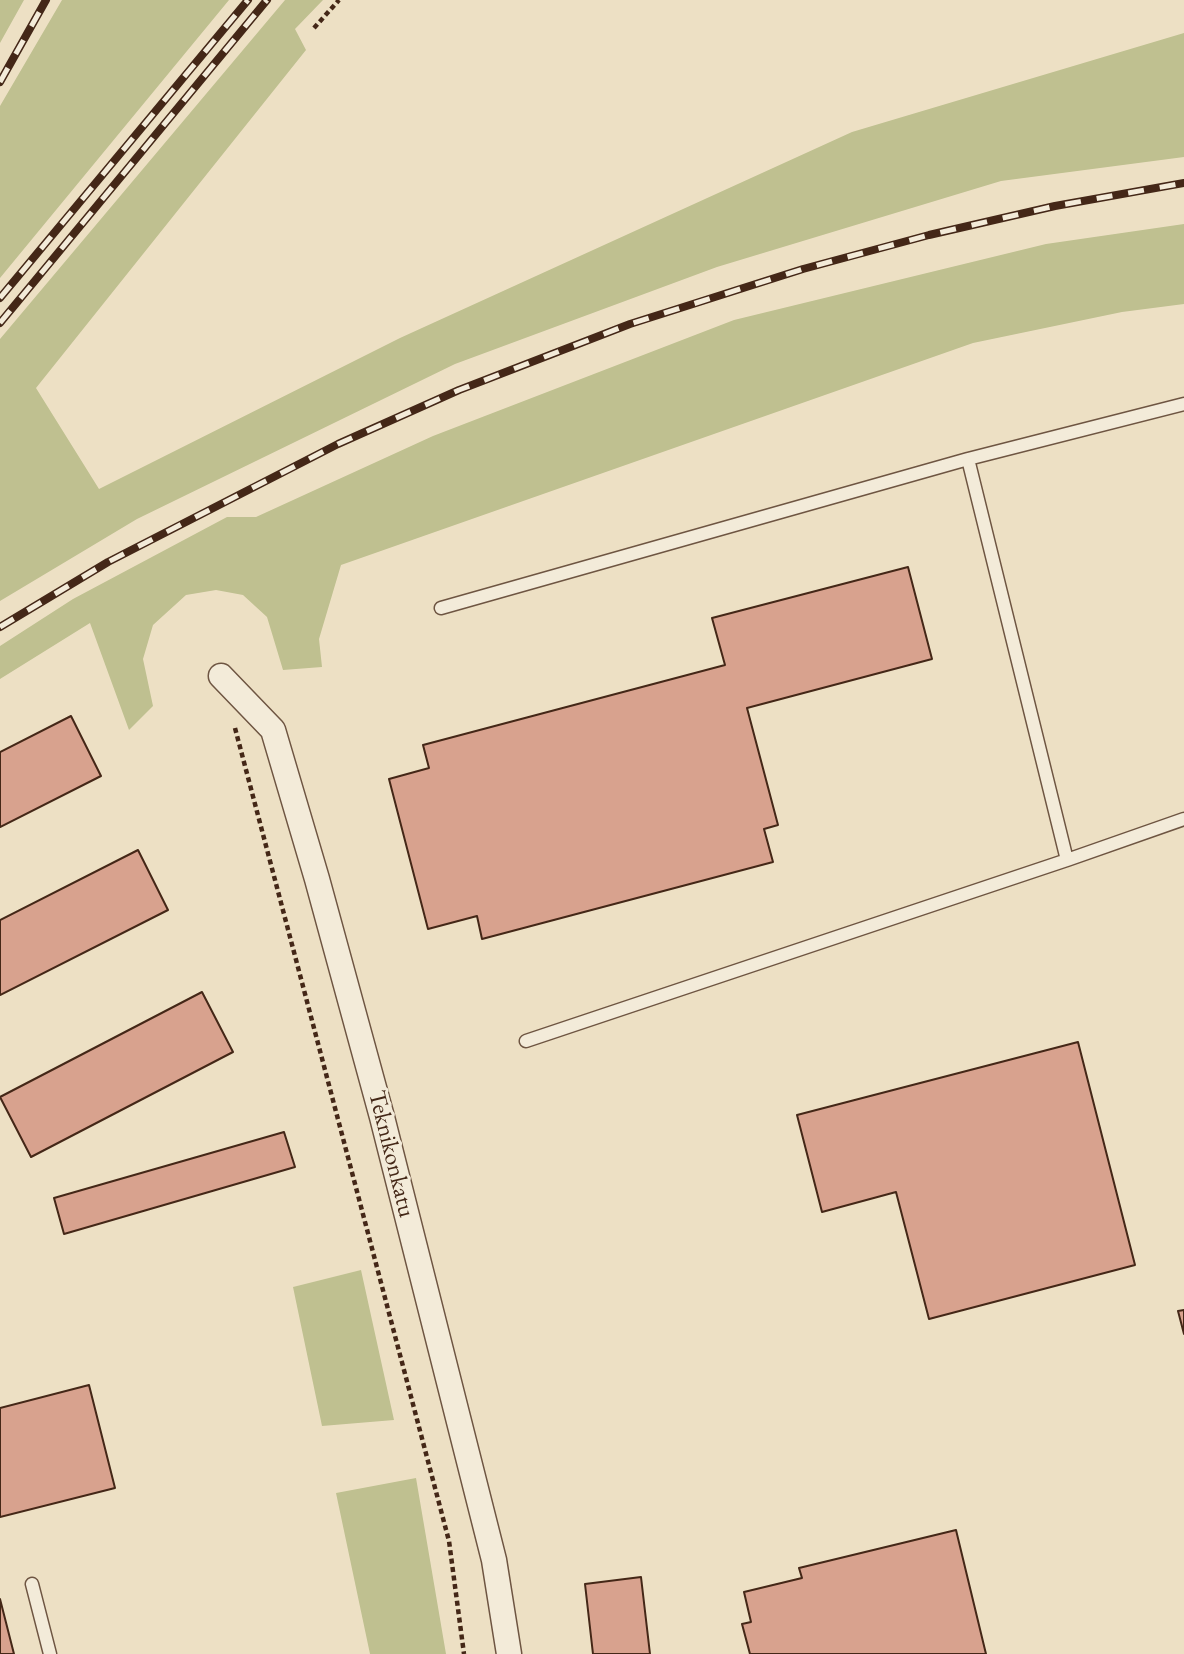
<!DOCTYPE html>
<style>
body{margin:0}
canvas{display:block;background:#ede0c4}
</style>
<canvas width="1184" height="1654"></canvas>
<script>
const ctx = document.querySelector('canvas').getContext('2d');
ctx.lineJoin = 'round';
function paint(path, color) {
  ctx.fillStyle = color;
  ctx.fill(path, 'evenodd');
}
function strokePath(path, color, width, dash) {
  ctx.strokeStyle = color;
  ctx.lineWidth = width;
  ctx.lineCap = dash ? 'butt' : 'round';
  ctx.setLineDash(dash || []);
  ctx.stroke(path);
}
function write(font, color, halo, rows, align = 'center') {
  ctx.font = font + ' "EB Garamond",serif';
  ctx.lineWidth = 6;
  ctx.setLineDash([]);
  ctx.textBaseline = 'middle';
  ctx.strokeStyle = halo;
  ctx.fillStyle = color;
  for (const [text, x, y, turn = 0] of rows) {
    ctx.save();
    ctx.translate(x, y);
    ctx.rotate((+turn || 0) * Math.PI / 180);
    ctx.textAlign = isNaN(turn) ? turn : align;
    if (halo) ctx.strokeText(text, 0, 0);
    ctx.fillText(text, 0, 0);
    ctx.restore();
  }
}
const green = new Path2D(`
 M 0,0 L 24,0 L 0,43 Z
 M 62,0 L 229,0 L 0,278 L 0,106 Z
 M 285,0 L 323,0 L 295,29 L 306,50 L 36,388 L 99,489 L 400,338 L 852,132 L 1184,33 L 1184,157 L 1001,181 L 717,267 L 455,364 L 137,519 L 0,601 L 0,339 Z
 M 1184,224 L 1184,304 L 1122,312 L 973,343 L 341,565 L 319,639 L 322,667 L 283,670 L 267,617 L 243,595 L 216,590 L 186,595 L 153,625 L 143,659 L 153,706 L 129,730 L 90,623 L 0,679 L 0,646 L 73,599 L 227,517 L 256,517 L 433,436 L 734,320 L 1046,244 Z
 M 361,1270 L 394,1420 L 322,1426 L 293,1287 Z
 M 416,1478 L 446,1654 L 370,1654 L 336,1493 Z`);
const building = new Path2D(`
 M 908,567 L 932,659 L 747,708 L 778,825 L 764,829 L 773,862 L 482,939 L 477,916 L 428,929 L 389,779 L 429,768 L 423,745 L 725,665 L 712,618 Z
 M 71,716 L 101,776 L 0,827 L 0,752 Z
 M 138,850 L 168,910 L 0,995 L 0,920 Z
 M 202,992 L 233,1052 L 31,1157 L 0,1097 Z
 M 1078,1042 L 1135,1265 L 929,1319 L 896,1192 L 822,1212 L 797,1115 Z
 M 284,1132 L 295,1167 L 64,1234 L 54,1198 Z
 M 1184,1310 L 1184,1334 L 1178,1311 Z
 M 89,1385 L 115,1488 L 0,1517 L 0,1408 Z
 M 956,1530 L 986,1654 L 750,1654 L 742,1624 L 751,1622 L 744,1592 L 802,1578 L 799,1568 Z
 M 641,1577 L 650,1654 L 593,1654 L 585,1584 Z
 M 0,1599 L 14,1654 L 0,1654 Z`);
const path = new Path2D(`
 M 314,28 L 339,0
 M 235,728 L 449,1541 L 464,1654`);
const lane = new Path2D(`
 M 968,459 L 1184,404
 M 441,608 L 968,459 L 1067,860 L 1184,819
 M 526,1041 L 1067,860
 M 32,1584 L 50,1654`);
const street = new Path2D(`
 M 221,676 L 273,730 L 317,879 L 382,1117 L 494,1560 L 509,1654`);
const rail = new Path2D(`
 M 0,82 L 46,0
 M 0,298 L 248,0
 M 0,323 L 267,0
 M 0,627 L 108,562 L 338,444 L 459,390 L 630,324 L 803,269 L 929,235 L 1055,206 L 1184,183`);
const streetNames = [
 ["Teknikonkatu",391,1154,76]
];
paint(green, '#bfc090');
paint(building, '#d8a28e');
strokePath(building, '#442717', 2);
strokePath(lane, '#6e5542', 15);
strokePath(street, '#6e5542', 27);
strokePath(path, '#442717', 4.5, [5, 3.5]);
strokePath(lane, '#f3ebd9', 12);
strokePath(street, '#f3ebd9', 24);
strokePath(rail, '#442717', 8);
strokePath(rail, '#f3ebd9', 5, [16]);
write('24px', '#442717', '#f3ebd9', streetNames);
</script>
